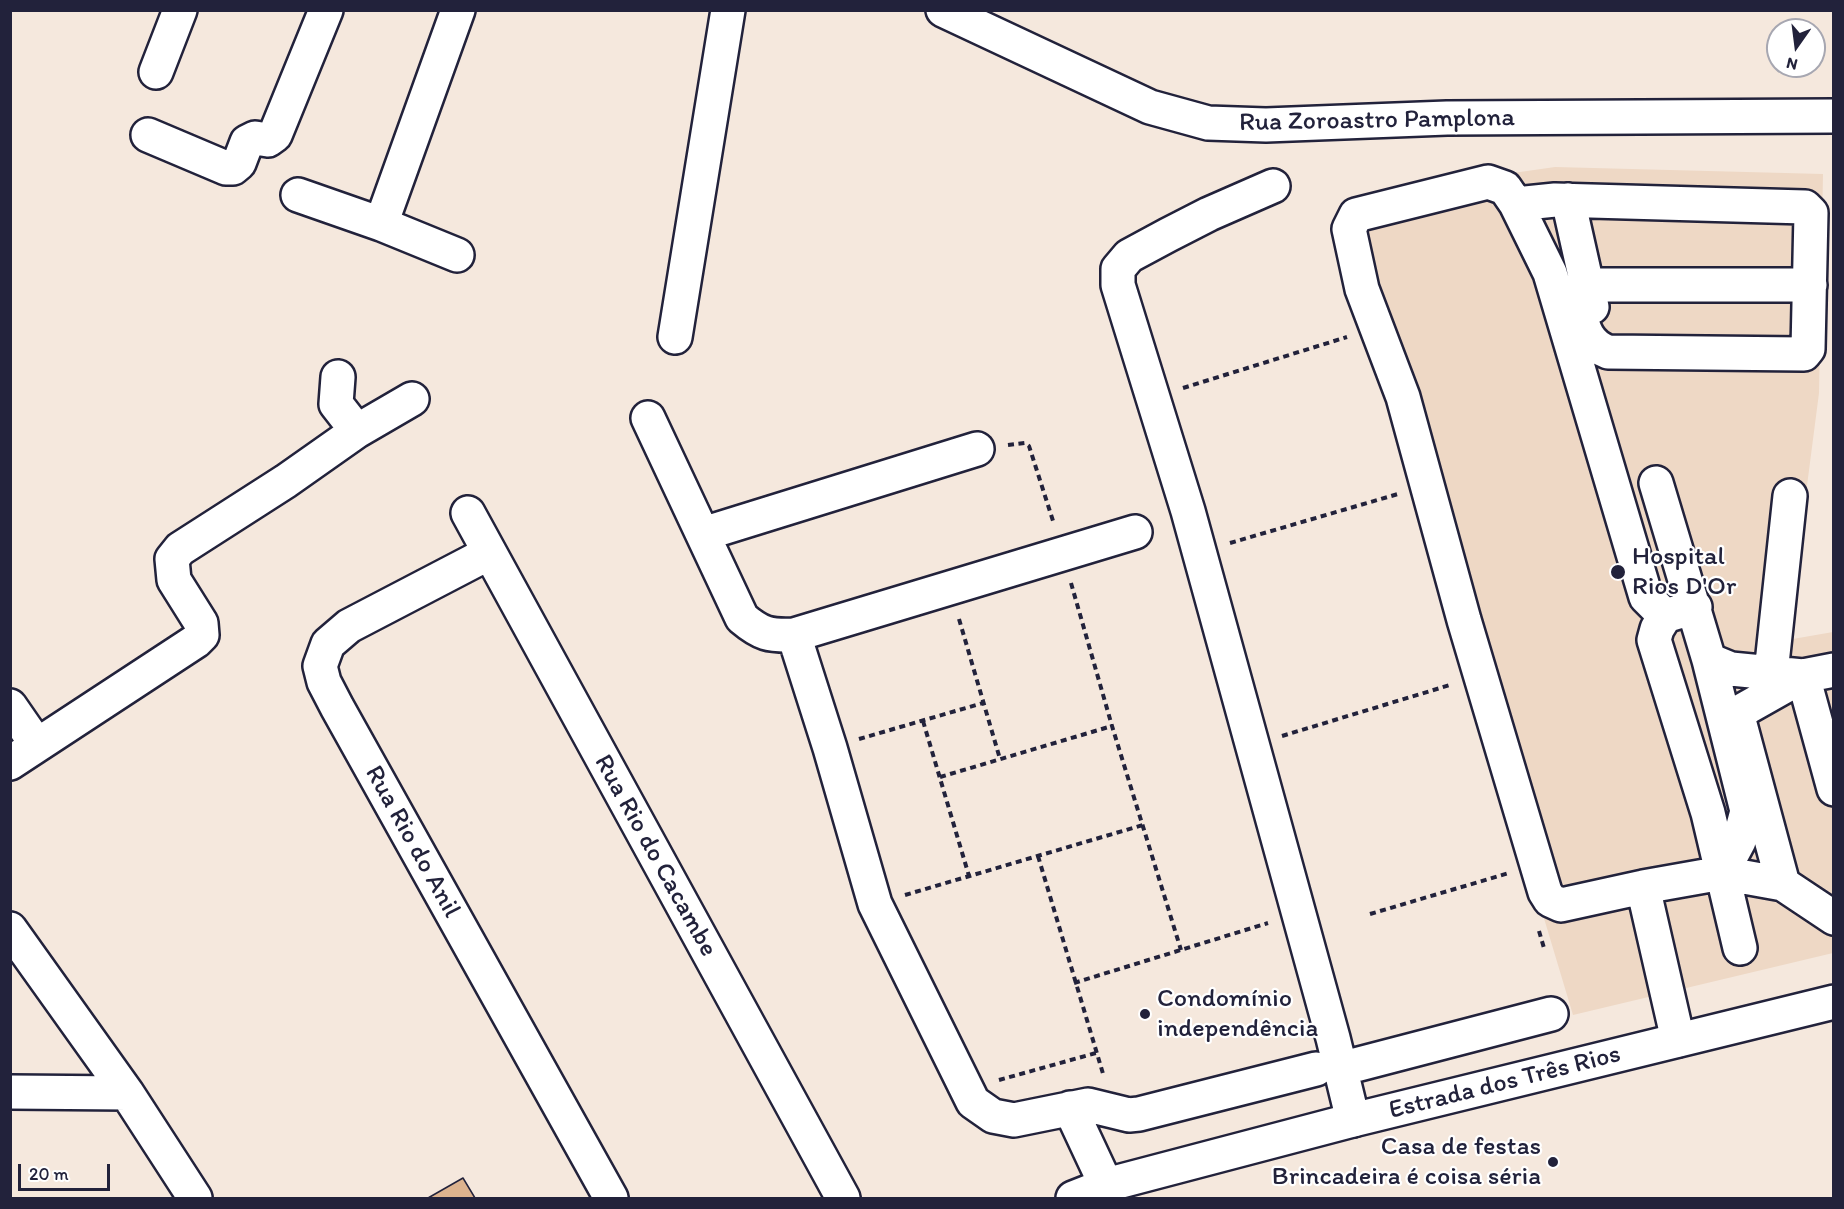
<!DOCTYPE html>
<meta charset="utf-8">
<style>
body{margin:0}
#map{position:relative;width:1844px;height:1209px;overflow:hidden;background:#f5e8dd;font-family:Itim,sans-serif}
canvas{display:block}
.frame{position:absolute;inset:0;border:12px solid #22223b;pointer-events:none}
.north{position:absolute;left:1766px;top:18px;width:60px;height:60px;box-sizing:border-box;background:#fff;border:2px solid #a7a7b1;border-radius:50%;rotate:194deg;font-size:16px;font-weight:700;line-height:24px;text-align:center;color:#22223b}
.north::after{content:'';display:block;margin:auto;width:21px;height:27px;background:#22223b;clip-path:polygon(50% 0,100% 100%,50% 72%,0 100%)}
.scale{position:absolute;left:18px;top:1164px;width:92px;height:27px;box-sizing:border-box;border:3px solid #22223b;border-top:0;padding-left:8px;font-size:18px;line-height:21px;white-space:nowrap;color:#22223b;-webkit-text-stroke:4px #fff;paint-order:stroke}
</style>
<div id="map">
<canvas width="1844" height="1209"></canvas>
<div class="frame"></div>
<div class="north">N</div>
<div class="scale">20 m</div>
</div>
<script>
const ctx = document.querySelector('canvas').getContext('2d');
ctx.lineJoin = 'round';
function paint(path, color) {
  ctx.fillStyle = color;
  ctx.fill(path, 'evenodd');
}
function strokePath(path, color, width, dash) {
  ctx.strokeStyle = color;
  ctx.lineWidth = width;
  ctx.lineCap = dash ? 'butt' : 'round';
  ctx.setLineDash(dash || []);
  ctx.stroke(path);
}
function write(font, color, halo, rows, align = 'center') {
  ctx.font = font + ' Itim,sans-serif';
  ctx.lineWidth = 4.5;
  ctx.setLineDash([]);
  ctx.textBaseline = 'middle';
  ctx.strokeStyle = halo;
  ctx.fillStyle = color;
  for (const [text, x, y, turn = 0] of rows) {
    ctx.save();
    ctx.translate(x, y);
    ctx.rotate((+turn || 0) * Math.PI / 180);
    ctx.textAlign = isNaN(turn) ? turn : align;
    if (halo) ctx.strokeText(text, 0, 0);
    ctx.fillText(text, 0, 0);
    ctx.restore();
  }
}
const built = new Path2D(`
 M 1555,167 L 1823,174 L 1819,393 L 1787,640 L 1833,632 L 1833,953 L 1573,1015 L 1373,348 L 1340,216 L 1450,182 Z`);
const building = new Path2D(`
 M 463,1178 L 475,1198 L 428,1198 Z`);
const path = new Path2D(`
 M 1183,388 L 1347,337
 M 1008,445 L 1025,443 L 1029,446 L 1054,524
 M 1230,543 L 1398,494
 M 1071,583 L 1112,726 L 1181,950
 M 959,619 L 1000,759
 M 923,721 L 969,876
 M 1282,736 L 1450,685
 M 859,739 L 983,703
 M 940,777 L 1112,726
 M 1038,856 L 1104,1077
 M 905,895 L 1143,825
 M 1370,914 L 1509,873
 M 1539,931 L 1544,948
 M 1074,983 L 1268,923
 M 999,1080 L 1096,1053`);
const minor = new Path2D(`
 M 943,10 L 1150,107 L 1208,123 L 1266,125 L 1447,118 L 1834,116
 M 156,72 L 180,10
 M 148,135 L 226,168 L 233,168 L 239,163 L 247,142 L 255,138 L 268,140 L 275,135 L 326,10
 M 1273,186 L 1209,214 L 1168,235 L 1129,256 L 1118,269 L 1118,285 L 1188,511 L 1333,1038 L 1353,1120
 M 298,195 L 381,224 L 457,255
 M 1568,200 L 1592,307
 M 1516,204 L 1555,200 L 1805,207 L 1811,213 L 1808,349 L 1804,354 L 1608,352 C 1586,344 1583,326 1577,305
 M 381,224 L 458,10
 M 1587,285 L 1810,285
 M 675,337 L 728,10
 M 338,377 L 336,404 L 357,431
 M 648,418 L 742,618 C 761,634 769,636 794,635 L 1135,532
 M 1656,483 L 1709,660 L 1731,669 L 1803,676 L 1834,670
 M 468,513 L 843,1198
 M 703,534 L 977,449
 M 489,553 L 349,626 L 328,644 L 320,666 L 324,682 L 337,707 L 611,1198
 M 1695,607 L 1665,616 L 1657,629 L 1654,640 L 1708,813 L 1740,948
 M 794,635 L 830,748 L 875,904 L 973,1102 L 993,1116 L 1014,1120 L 1088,1105 L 1129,1115 L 1139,1114 L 1316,1069
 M 1709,660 L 1747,811 L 1739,841 L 1722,873
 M 1771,673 L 1790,496
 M 10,706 L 37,745
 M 10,763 L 196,641 L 202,635 L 201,623 L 174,580 L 172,559 L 180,549 L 286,481 L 357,431 L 412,399
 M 1783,884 L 1740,724 L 1739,717 L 1741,711 L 1803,676 L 1834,789
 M 1643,887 L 1561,905 L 1550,900 L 1545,892 L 1464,620 L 1403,397 L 1362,289 L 1349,229 L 1356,215 L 1488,182 L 1505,188 L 1516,204 L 1550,273 L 1646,597 L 1665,616
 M 10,929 L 127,1093 L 195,1198
 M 1678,1040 L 1643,887 L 1722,873 L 1783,884 L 1834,918
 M 1340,1069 L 1551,1014
 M 10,1092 L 127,1093
 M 1070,1108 L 1106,1185`);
const major = new Path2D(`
 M 1073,1198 L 1106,1185 L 1353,1120 L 1834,1002`);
const markers = [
 [1618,572,8,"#22223b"],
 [1145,1014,6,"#22223b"],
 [1553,1162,6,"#22223b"]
];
const streetNames = [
 ["Rua Zoroastro Pamplona",1377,121,-1],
 ["Rua Rio do Anil",412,842,61],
 ["Rua Rio do Cacambe",655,856,61],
 ["Estrada dos Três Rios",1505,1083,-14]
];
const poiNames = [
 ["Hospital",1632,557],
 ["Rios D'Or",1632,587],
 ["Condomínio",1157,999],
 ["independência",1157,1029],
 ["Casa de festas",1541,1147,"right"],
 ["Brincadeira é coisa séria",1541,1177,"right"]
];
paint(built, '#eed8c5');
paint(building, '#ddb38e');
strokePath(building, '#22223b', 1.5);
strokePath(minor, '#22223b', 38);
strokePath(major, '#22223b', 38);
strokePath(path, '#22223b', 4, [6, 4.5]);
strokePath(minor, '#fff', 33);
strokePath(major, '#fff', 33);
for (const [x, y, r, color] of markers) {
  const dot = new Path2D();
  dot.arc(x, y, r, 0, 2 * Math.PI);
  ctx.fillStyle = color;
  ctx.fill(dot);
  strokePath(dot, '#fff', 2);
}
write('26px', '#22223b', '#fff', streetNames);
write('26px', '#22223b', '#fff', poiNames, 'left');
</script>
